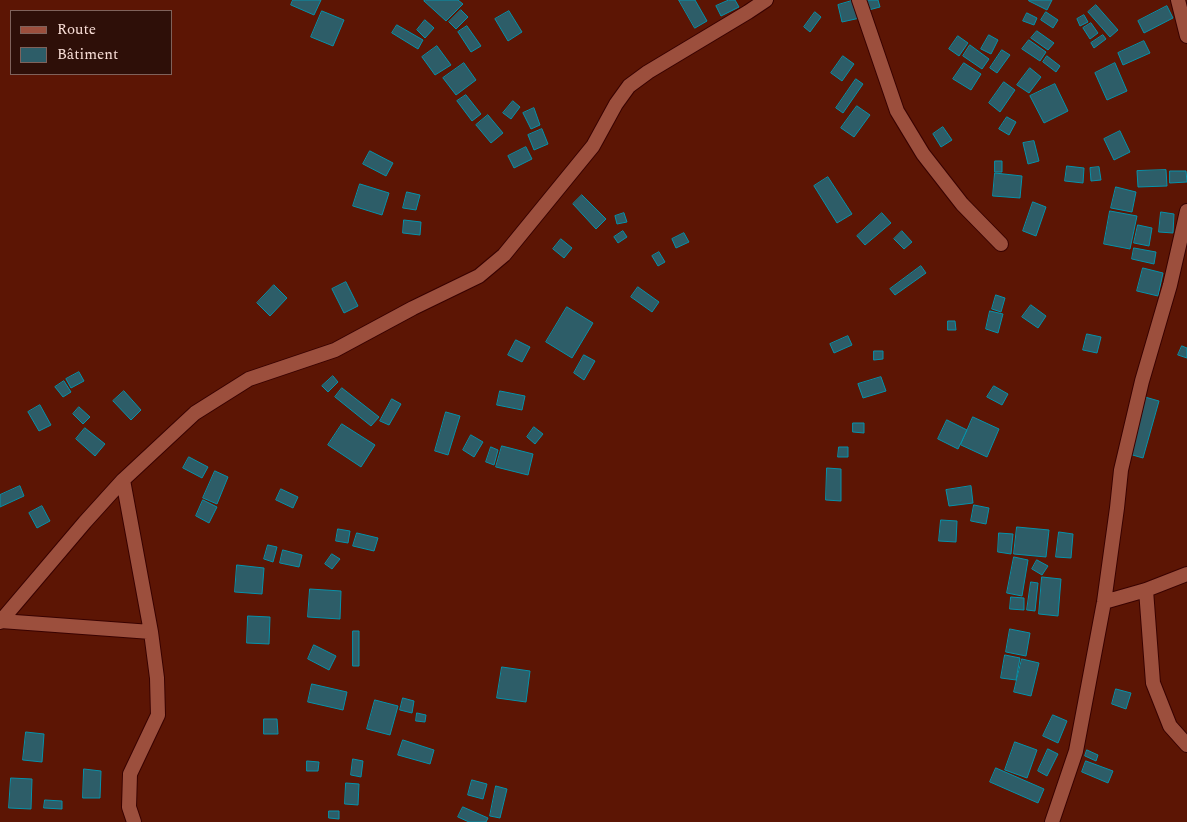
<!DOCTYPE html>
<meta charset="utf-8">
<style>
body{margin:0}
#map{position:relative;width:1187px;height:822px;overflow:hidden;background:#5c1504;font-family:Spectral,serif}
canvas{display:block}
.legend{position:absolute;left:10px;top:10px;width:162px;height:65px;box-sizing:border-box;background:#2e0f08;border:1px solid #7f625b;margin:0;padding:6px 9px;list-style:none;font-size:15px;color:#f9ded7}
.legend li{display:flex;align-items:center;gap:10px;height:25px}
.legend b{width:25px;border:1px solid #7f625b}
</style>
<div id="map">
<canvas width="1187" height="822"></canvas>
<ul class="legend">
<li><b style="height:6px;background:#9c4f3d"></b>Route</li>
<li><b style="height:14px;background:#2d5d68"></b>Bâtiment</li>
</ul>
</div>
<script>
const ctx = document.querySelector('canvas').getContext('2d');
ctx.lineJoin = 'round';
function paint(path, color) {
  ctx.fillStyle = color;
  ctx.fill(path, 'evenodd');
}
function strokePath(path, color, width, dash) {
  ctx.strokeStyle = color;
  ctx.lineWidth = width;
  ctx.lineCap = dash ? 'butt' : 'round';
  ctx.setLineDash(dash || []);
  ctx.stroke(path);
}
const building = new Path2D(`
 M 293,0 L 321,0 L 314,15 L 291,5 Z
 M 426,0 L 458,0 L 463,4 L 446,21 L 424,1 Z
 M 679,0 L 695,0 L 707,21 L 695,28 Z
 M 729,0 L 735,0 L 739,7 L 721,16 L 716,6 Z
 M 855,0 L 860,18 L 842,22 L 838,5 Z
 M 862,0 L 878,0 L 880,7 L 865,11 Z
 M 1029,0 L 1052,0 L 1047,10 L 1029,1 Z
 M 1096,5 L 1118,30 L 1110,37 L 1088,12 Z
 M 1167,6 L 1173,18 L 1144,33 L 1138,21 Z
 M 461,10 L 468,17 L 456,29 L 449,22 Z
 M 322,11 L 344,20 L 333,46 L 311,37 Z
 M 509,11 L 522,32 L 508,41 L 495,19 Z
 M 815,12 L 821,17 L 810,32 L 804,27 Z
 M 1046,12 L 1058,20 L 1053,28 L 1041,20 Z
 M 1027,13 L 1037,18 L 1034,25 L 1023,21 Z
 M 1084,15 L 1088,22 L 1080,26 L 1077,19 Z
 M 425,20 L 434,28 L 425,38 L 417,30 Z
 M 1091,23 L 1098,33 L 1090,39 L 1083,28 Z
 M 397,25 L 423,40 L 418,49 L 392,33 Z
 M 467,26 L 481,46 L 471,52 L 458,32 Z
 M 1037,31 L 1054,43 L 1048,50 L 1031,38 Z
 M 989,35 L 998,40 L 991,54 L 981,49 Z
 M 1103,35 L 1106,39 L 1094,48 L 1091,43 Z
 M 958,36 L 968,43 L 959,56 L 949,49 Z
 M 1029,40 L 1046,52 L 1040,61 L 1022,49 Z
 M 1144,41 L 1150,53 L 1123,65 L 1118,53 Z
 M 970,45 L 989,59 L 982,69 L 963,56 Z
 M 437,46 L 451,65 L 435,75 L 422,57 Z
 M 1002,50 L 1010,55 L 997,73 L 990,68 Z
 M 843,56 L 854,64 L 842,81 L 831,73 Z
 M 1047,56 L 1060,66 L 1056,72 L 1043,62 Z
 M 464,63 L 476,80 L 456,95 L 443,78 Z
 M 964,63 L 981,74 L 971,90 L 953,79 Z
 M 1115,63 L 1127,91 L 1107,100 L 1095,73 Z
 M 1030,68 L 1041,77 L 1029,93 L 1017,85 Z
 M 856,79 L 863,84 L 843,113 L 836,108 Z
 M 1004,82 L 1015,90 L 1000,112 L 989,103 Z
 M 1055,84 L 1068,111 L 1044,123 L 1030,96 Z
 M 466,95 L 481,114 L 472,121 L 457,101 Z
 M 513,101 L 520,107 L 511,119 L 503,113 Z
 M 857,106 L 870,115 L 854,137 L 841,128 Z
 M 534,108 L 540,125 L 531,129 L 523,113 Z
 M 488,115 L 503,133 L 491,143 L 476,125 Z
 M 1007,117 L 1016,122 L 1009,135 L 999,129 Z
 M 943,127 L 952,140 L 941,147 L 933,134 Z
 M 542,129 L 548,144 L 534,150 L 528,135 Z
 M 1120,131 L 1130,152 L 1114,160 L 1104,139 Z
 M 1034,141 L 1039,161 L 1028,164 L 1023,143 Z
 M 526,147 L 532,159 L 514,168 L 508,156 Z
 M 370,151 L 393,163 L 386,176 L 363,164 Z
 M 995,161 L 1002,161 L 1002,172 L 995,172 Z
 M 1067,166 L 1084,168 L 1083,183 L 1065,181 Z
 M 1099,167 L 1101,180 L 1091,181 L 1090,168 Z
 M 1166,170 L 1167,186 L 1138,187 L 1137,171 Z
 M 1170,171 L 1186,171 L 1187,182 L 1170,183 Z
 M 995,173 L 1022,176 L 1020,198 L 993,196 Z
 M 828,177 L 852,214 L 837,223 L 814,186 Z
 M 360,184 L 389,193 L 382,215 L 353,206 Z
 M 1116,187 L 1136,192 L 1132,212 L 1111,208 Z
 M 407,192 L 420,195 L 416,210 L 403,208 Z
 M 582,195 L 606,219 L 596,229 L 573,204 Z
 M 1033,202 L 1046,207 L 1036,236 L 1023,231 Z
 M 1110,211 L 1137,216 L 1130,249 L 1104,244 Z
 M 1161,212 L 1174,214 L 1173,233 L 1159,232 Z
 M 624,213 L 627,222 L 617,224 L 615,216 Z
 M 882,213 L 891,223 L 865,245 L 857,236 Z
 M 404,220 L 421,222 L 420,235 L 403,233 Z
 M 1138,225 L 1152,228 L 1149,246 L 1134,243 Z
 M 623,231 L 627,237 L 618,243 L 614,237 Z
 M 902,231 L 912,242 L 904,249 L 894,239 Z
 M 684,233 L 689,242 L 676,248 L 672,239 Z
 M 561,239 L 572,248 L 564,258 L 553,249 Z
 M 1134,248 L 1156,252 L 1154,264 L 1132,259 Z
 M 659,252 L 665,262 L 658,266 L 652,256 Z
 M 921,266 L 926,273 L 895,295 L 890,289 Z
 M 1143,268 L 1163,273 L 1158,296 L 1137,291 Z
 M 346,282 L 358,306 L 344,313 L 332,289 Z
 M 274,285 L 287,298 L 270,316 L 257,303 Z
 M 638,287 L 659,302 L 652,312 L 631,297 Z
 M 996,295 L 1005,298 L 1001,312 L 992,309 Z
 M 1031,305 L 1046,316 L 1038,328 L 1022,317 Z
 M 567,307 L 593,323 L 572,358 L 546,342 Z
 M 990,311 L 1003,314 L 998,333 L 986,329 Z
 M 948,321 L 955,321 L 956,330 L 948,330 Z
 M 1087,334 L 1101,337 L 1097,353 L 1083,350 Z
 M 848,336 L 852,345 L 834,353 L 830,344 Z
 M 516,340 L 530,347 L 522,362 L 508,355 Z
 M 1182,346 L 1187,348 L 1187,358 L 1178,355 Z
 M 874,351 L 883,351 L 883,359 L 874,360 Z
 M 584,355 L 595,361 L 584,380 L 574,373 Z
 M 79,372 L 84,381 L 71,388 L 66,379 Z
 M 333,376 L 338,382 L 328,392 L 322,386 Z
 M 881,377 L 886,391 L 863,398 L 858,384 Z
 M 64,381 L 71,392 L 63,397 L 55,387 Z
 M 994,386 L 1008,394 L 1002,405 L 987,397 Z
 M 342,388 L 379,417 L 371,426 L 335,397 Z
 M 124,391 L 141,410 L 131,420 L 113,401 Z
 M 500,391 L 525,396 L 522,410 L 497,405 Z
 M 1145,397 L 1159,401 L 1143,458 L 1129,454 Z
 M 392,399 L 401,404 L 389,425 L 380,421 Z
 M 40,405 L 51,425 L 39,431 L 28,412 Z
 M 79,407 L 90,417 L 83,424 L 73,414 Z
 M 446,412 L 460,416 L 448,455 L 435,451 Z
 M 973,417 L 999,429 L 987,457 L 961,445 Z
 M 947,420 L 967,430 L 958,449 L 938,439 Z
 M 853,423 L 864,423 L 864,433 L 853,432 Z
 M 342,424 L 375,445 L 361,467 L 328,445 Z
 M 534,427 L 543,434 L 535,444 L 527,437 Z
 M 85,428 L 105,444 L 95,456 L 76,439 Z
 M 471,435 L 483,442 L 474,457 L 463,450 Z
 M 502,446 L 533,454 L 528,475 L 496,467 Z
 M 491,447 L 498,450 L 494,465 L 486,462 Z
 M 839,447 L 848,447 L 848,457 L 838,457 Z
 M 189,457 L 208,467 L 202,478 L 183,468 Z
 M 827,468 L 841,469 L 841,501 L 826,500 Z
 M 215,471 L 228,477 L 217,504 L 203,498 Z
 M 20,486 L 24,496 L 0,507 L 0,495 Z
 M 971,486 L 973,503 L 949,506 L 946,490 Z
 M 281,489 L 298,497 L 293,508 L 276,500 Z
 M 203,500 L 217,507 L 209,523 L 196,516 Z
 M 974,505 L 989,508 L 986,524 L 971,521 Z
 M 42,506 L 50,521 L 37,528 L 29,513 Z
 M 941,520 L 957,521 L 956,542 L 939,541 Z
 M 1017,527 L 1049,530 L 1046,557 L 1014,554 Z
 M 338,529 L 350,531 L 348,543 L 336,541 Z
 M 1059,532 L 1073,534 L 1071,558 L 1056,557 Z
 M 357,533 L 378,538 L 374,551 L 353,546 Z
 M 999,533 L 1013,534 L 1011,554 L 998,552 Z
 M 268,545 L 277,547 L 273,562 L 264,559 Z
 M 283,550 L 302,555 L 299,567 L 280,563 Z
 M 332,554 L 340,559 L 332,569 L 325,564 Z
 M 1014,557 L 1028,560 L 1022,596 L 1007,593 Z
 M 1037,560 L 1048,566 L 1042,575 L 1032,569 Z
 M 237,565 L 264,568 L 262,594 L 235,592 Z
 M 1042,577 L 1061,579 L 1058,616 L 1039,614 Z
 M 1031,582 L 1038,583 L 1035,611 L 1027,610 Z
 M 310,589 L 341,591 L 340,619 L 308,617 Z
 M 1011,597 L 1024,598 L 1024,610 L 1010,609 Z
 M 248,616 L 270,617 L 269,644 L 247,643 Z
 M 1010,629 L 1030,633 L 1026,656 L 1006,652 Z
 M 353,631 L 359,631 L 359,666 L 353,666 Z
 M 314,645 L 336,656 L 329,670 L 308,659 Z
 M 1005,655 L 1020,658 L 1016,680 L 1001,678 Z
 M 1022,659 L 1039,663 L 1031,696 L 1014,692 Z
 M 502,667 L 530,671 L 526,702 L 497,698 Z
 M 312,684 L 347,692 L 343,710 L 308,702 Z
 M 1116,689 L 1131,693 L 1126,709 L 1112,704 Z
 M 403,698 L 414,701 L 412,713 L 400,710 Z
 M 375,700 L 398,706 L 390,735 L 367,729 Z
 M 417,713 L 426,715 L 425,722 L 416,721 Z
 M 1053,715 L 1067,721 L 1058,743 L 1043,736 Z
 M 264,719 L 277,719 L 278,734 L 264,734 Z
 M 26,732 L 44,734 L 42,762 L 23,760 Z
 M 403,740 L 434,750 L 430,764 L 398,755 Z
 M 1015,742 L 1037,750 L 1027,778 L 1005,770 Z
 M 1048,749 L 1058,754 L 1047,776 L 1038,771 Z
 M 1087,750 L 1098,755 L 1096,761 L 1085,756 Z
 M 353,759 L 363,761 L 361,777 L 351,775 Z
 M 307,761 L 319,762 L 318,771 L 307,771 Z
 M 1086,761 L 1113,771 L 1108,783 L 1082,772 Z
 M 996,768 L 1044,789 L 1038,803 L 990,782 Z
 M 84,769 L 101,771 L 100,798 L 83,798 Z
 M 11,778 L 32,779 L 31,809 L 9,808 Z
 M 472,780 L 487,784 L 483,799 L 468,795 Z
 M 346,783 L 359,784 L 358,805 L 345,804 Z
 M 496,786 L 507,789 L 500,818 L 490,816 Z
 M 45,800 L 62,801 L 62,809 L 44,808 Z
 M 463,807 L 488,818 L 486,822 L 469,822 L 458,817 Z
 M 329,811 L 339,811 L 339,819 L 329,818 Z`);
const minor = new Path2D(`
 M 859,0 L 897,111 L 923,154 L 962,204 L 1001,244
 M 1178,0 L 1187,36
 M 123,480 L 151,632 L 157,678 L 158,715 L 130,774 L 129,807 L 134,822
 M 1146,590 L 1153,683 L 1170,726 L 1187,745
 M 1104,602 L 1146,590 L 1187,574
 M 1,621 L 151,632
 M 0,622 L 85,522 L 123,480 L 195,413 L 249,379 L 335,350 L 413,308 L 479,276 L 504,255 L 593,146 L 616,104 L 629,86 L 648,72 L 748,12 L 766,0
 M 1052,822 L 1076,751 L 1104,602 L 1117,508 L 1121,470 L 1142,381 L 1170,285 L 1187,211`);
paint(building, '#2d5d68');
strokePath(building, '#0692aa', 1);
strokePath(minor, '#380200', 16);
strokePath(minor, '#9c4f3d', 14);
</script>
